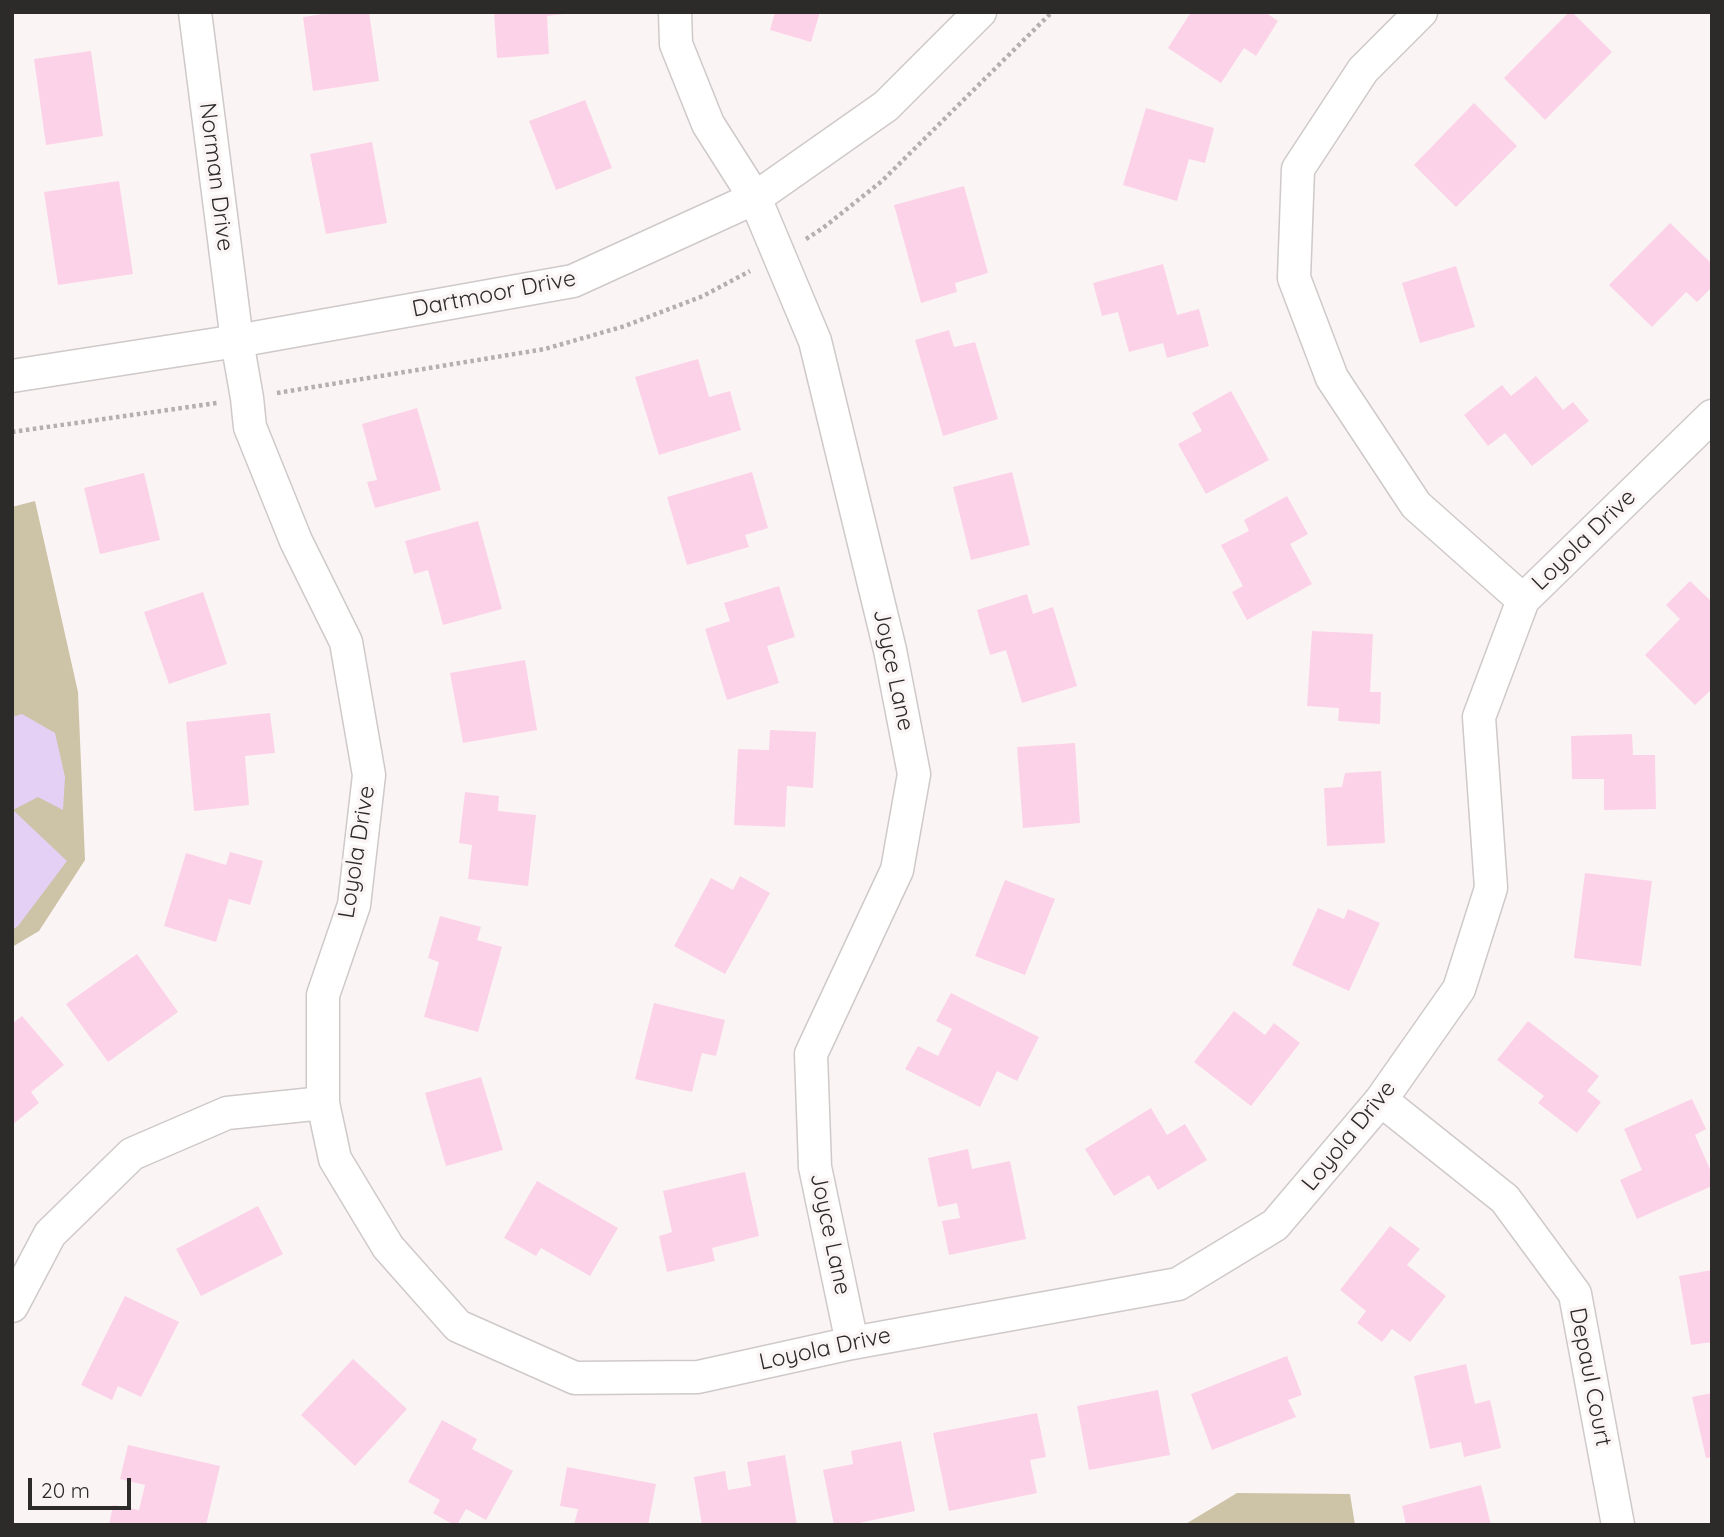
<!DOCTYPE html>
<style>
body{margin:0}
#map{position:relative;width:1724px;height:1537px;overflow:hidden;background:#fbf4f4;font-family:Quicksand,sans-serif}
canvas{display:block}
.frame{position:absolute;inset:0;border:14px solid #2d2a2a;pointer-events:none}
.scale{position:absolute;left:28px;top:1478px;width:103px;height:32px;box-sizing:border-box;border:4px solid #2d2a2a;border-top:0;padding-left:9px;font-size:21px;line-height:24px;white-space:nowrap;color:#2d2a2a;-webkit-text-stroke:5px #fbf4f4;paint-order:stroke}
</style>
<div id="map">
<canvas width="1724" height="1537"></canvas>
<div class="frame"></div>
<div class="scale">20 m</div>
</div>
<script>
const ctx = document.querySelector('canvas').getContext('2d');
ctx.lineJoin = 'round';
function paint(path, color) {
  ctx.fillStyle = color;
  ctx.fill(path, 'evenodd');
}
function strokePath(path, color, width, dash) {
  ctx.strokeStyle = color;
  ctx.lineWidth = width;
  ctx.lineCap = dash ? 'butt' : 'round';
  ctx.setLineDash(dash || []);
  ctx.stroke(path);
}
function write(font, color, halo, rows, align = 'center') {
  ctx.font = font + ' Quicksand,sans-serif';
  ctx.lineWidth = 7;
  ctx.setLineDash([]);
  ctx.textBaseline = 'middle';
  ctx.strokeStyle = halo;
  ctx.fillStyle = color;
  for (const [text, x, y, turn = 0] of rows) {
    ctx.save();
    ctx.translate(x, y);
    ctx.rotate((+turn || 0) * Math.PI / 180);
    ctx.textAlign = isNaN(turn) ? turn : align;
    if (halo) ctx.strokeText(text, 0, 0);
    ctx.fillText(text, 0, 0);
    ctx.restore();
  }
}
const green = new Path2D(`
 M 35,501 L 78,692 L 85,860 L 39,931 L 12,947 L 12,507 Z
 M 1237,1493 L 1350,1494 L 1355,1525 L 1184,1525 Z`);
const water = new Path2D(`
 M 22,714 L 55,733 L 65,777 L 63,810 L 38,797 L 13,810 L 67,861 L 18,926 L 12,930 L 12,717 Z`);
const building = new Path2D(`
 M 336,12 L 369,12 L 379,81 L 313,91 L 303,17 Z
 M 494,12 L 564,12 L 564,14 L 547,16 L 549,54 L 497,58 Z
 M 775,12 L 820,12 L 811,42 L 770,30 Z
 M 1191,12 L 1265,12 L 1278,21 L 1256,56 L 1244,48 L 1221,83 L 1168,48 Z
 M 1569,12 L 1572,12 L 1612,52 L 1545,120 L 1504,78 Z
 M 91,51 L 103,136 L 46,145 L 34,59 Z
 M 585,100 L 612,168 L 556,190 L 529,121 Z
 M 1474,103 L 1517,146 L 1456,207 L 1414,165 Z
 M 1146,108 L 1214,128 L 1205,163 L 1189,159 L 1177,201 L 1123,185 Z
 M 372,142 L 387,223 L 326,234 L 310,154 Z
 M 119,181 L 133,274 L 58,285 L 44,192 Z
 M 964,186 L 988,273 L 955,283 L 957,292 L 921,303 L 894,205 Z
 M 1670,223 L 1712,264 L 1712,287 L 1697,302 L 1686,292 L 1652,327 L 1609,285 Z
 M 1163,264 L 1177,315 L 1199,309 L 1209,346 L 1167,358 L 1163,343 L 1129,352 L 1118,312 L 1102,316 L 1093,283 Z
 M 1456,266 L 1475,327 L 1420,343 L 1402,283 Z
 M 949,330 L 954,347 L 975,342 L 998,419 L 943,436 L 915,340 Z
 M 698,359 L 709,397 L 730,391 L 741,430 L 659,455 L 635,377 Z
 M 1536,376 L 1563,410 L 1573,402 L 1589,421 L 1532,466 L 1505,433 L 1488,446 L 1464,415 L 1502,385 L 1511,396 Z
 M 1231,391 L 1269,460 L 1206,494 L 1178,444 L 1202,431 L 1192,413 Z
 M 417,408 L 441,490 L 375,508 L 367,482 L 377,480 L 362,424 Z
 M 752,472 L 768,528 L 745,535 L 749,547 L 687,565 L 667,497 Z
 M 1012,472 L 1030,545 L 971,560 L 953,487 Z
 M 144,473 L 160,540 L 100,554 L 84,488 Z
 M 1287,496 L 1308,534 L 1290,544 L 1312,584 L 1247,620 L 1232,592 L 1243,586 L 1221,545 L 1249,531 L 1244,520 Z
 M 478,521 L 502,609 L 443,625 L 428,570 L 414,574 L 405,541 Z
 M 1690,581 L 1712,602 L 1712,670 L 1710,672 L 1712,674 L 1712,689 L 1695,705 L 1645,655 L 1680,619 L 1666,605 Z
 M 779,586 L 795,637 L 767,646 L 779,683 L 727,700 L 705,629 L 730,621 L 724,603 Z
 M 203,592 L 227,664 L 169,684 L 144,612 Z
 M 1027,594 L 1033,614 L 1053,607 L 1077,686 L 1022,703 L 1006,650 L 990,655 L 977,610 Z
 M 1312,631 L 1373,634 L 1370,692 L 1381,692 L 1380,724 L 1338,721 L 1339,708 L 1307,706 Z
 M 525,660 L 537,730 L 463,743 L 450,673 Z
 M 270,713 L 275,753 L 245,756 L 249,805 L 194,811 L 186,722 Z
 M 770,730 L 816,732 L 813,788 L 787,786 L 785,827 L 734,825 L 738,749 L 769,750 Z
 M 1632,734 L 1633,755 L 1655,755 L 1656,809 L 1604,810 L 1604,779 L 1572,779 L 1571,736 Z
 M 1075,743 L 1080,823 L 1023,828 L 1017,747 Z
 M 1381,771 L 1385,843 L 1327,846 L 1324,788 L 1342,787 L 1345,773 Z
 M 465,792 L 499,796 L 498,811 L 536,815 L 528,886 L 468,879 L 472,845 L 459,843 Z
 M 230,852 L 263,861 L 250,905 L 229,899 L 216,942 L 164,926 L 186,853 L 226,865 Z
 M 1585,873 L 1652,881 L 1641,966 L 1574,958 Z
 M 740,876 L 770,893 L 725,974 L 674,946 L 711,878 L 733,890 Z
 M 1005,880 L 1055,899 L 1025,975 L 975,956 Z
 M 1318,908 L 1344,919 L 1348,909 L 1380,923 L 1349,991 L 1292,965 Z
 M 440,916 L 481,927 L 477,940 L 502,947 L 478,1032 L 424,1017 L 439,962 L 428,958 Z
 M 137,954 L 178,1012 L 108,1062 L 66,1004 Z
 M 951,993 L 1039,1037 L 1017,1081 L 997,1071 L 980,1107 L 905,1069 L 918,1046 L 938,1056 L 952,1029 L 936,1021 Z
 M 654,1003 L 725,1020 L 716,1056 L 702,1053 L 692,1092 L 635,1079 Z
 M 1234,1011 L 1265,1035 L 1274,1023 L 1300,1043 L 1251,1106 L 1194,1062 Z
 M 22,1016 L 64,1065 L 31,1092 L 39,1103 L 12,1125 L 12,1024 Z
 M 1528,1021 L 1599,1076 L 1587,1091 L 1601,1102 L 1577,1133 L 1538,1103 L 1544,1096 L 1497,1060 Z
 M 481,1077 L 503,1150 L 446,1166 L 425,1093 Z
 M 1692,1099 L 1706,1129 L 1695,1135 L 1712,1174 L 1712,1186 L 1637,1219 L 1620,1180 L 1642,1170 L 1624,1129 Z
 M 1151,1108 L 1167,1135 L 1185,1124 L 1207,1160 L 1158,1190 L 1149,1175 L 1114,1196 L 1085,1149 Z
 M 968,1149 L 972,1169 L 1010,1161 L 1026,1239 L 949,1255 L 942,1221 L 960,1218 L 957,1203 L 938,1207 L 928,1158 Z
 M 745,1172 L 759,1236 L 712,1248 L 715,1261 L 667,1272 L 659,1236 L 672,1232 L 663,1191 Z
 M 537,1181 L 618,1228 L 590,1276 L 541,1248 L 536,1256 L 504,1238 Z
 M 258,1206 L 283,1254 L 201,1296 L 176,1249 Z
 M 1390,1226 L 1420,1249 L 1407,1265 L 1446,1296 L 1410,1342 L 1392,1329 L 1382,1342 L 1357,1323 L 1366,1311 L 1340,1290 Z
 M 1712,1270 L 1712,1342 L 1691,1345 L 1679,1276 Z
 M 125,1296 L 179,1322 L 141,1397 L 118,1386 L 112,1400 L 81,1385 Z
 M 1287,1356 L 1302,1395 L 1288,1400 L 1296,1417 L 1212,1450 L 1191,1394 Z
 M 353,1359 L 407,1409 L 355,1466 L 301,1415 Z
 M 1466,1364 L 1475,1404 L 1490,1400 L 1501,1448 L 1464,1457 L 1461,1442 L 1430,1449 L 1414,1376 Z
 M 1158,1390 L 1170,1455 L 1089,1470 L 1077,1406 Z
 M 1712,1393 L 1712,1457 L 1706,1458 L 1692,1397 Z
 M 1037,1413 L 1046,1457 L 1030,1460 L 1037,1493 L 949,1511 L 933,1433 Z
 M 442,1420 L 477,1439 L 472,1449 L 513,1471 L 486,1520 L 466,1509 L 457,1525 L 454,1525 L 433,1513 L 440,1500 L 408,1482 Z
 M 901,1441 L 915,1511 L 850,1525 L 834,1525 L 823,1470 L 853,1464 L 851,1451 Z
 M 128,1445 L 220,1466 L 206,1525 L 109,1525 L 113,1505 L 139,1510 L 145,1485 L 120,1479 Z
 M 785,1455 L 797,1525 L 702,1525 L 694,1477 L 725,1471 L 728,1490 L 751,1486 L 747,1462 Z
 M 567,1467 L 656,1484 L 648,1525 L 574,1525 L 578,1509 L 560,1506 Z
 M 1481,1485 L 1491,1525 L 1406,1525 L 1402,1506 Z`);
const path = new Path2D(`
 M 806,239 L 823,228 L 882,181 L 1052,12
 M 277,393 L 545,349 L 625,326 L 703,296 L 750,271
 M 12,432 L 217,403`);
const minor = new Path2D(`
 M 195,12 L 237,341 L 247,398 L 250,427 L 296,541 L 346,642 L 369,775 L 354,905 L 323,995 L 323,1103 L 335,1159 L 388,1247 L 458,1326 L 575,1378 L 698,1377 L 852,1343 L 1178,1284 L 1275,1225 L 1381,1100 L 1459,989 L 1491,888 L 1479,717 L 1523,600 L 1712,416
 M 675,12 L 676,44 L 708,124 L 755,198 L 815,341 L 890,650 L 914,774 L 897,870 L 811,1054 L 815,1167 L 852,1343
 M 1421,12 L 1363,70 L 1298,169 L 1294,278 L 1332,378 L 1416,505 L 1523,600
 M 12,376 L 237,341 L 573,281 L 755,198 L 886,106 L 980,12
 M 1381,1100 L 1505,1199 L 1575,1294 L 1618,1525
 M 12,1306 L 50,1234 L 132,1154 L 227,1113 L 323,1103`);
const streetNames = [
 ["Norman Drive",216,177,83],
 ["Dartmoor Drive",494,294,-11],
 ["Loyola Drive",1584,540,-44],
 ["Joyce Lane",893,670,78],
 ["Loyola Drive",357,852,-81],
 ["Loyola Drive",1349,1136,-51],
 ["Joyce Lane",830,1234,78],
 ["Loyola Drive",825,1349,-12],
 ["Depaul Court",1590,1377,79]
];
paint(green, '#cdc3a6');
paint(water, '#e5d0f5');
paint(building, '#fcd2e8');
strokePath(minor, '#cfc9c9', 35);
strokePath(path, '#b5afaf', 4.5, [3.5, 3.5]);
strokePath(minor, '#fff', 32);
write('23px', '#2d2a2a', '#fbf4f4', streetNames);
</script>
